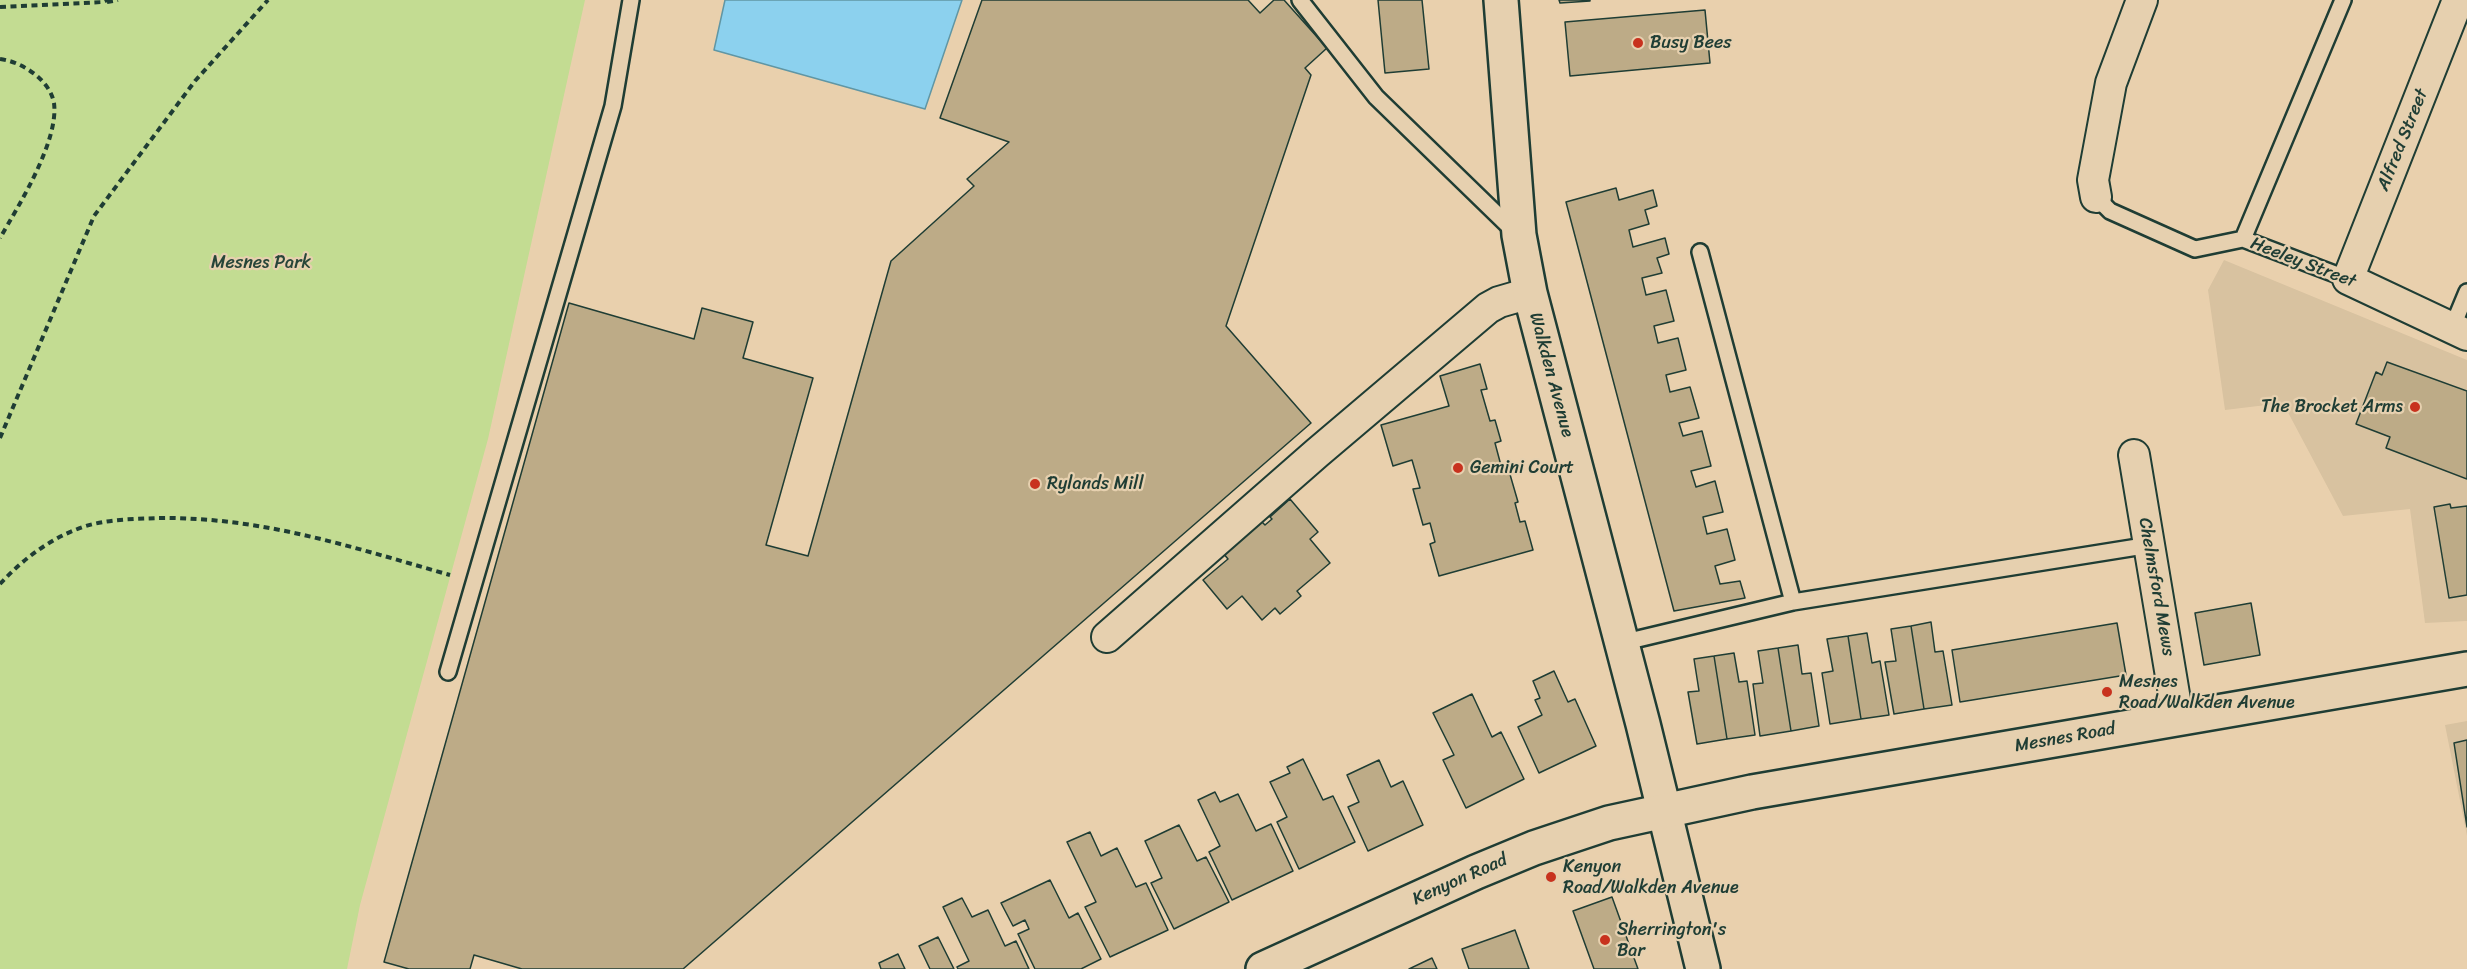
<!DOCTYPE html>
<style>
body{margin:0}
canvas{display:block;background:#e9d0ad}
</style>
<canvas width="2467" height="969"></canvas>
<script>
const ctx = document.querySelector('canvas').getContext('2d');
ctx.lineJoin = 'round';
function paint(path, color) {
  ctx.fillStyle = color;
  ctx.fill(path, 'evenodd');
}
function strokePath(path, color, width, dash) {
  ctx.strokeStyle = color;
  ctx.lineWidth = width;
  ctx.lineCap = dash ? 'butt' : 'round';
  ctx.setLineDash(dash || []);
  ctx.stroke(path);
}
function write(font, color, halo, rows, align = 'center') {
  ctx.font = font + ' Sriracha,sans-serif';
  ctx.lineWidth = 4.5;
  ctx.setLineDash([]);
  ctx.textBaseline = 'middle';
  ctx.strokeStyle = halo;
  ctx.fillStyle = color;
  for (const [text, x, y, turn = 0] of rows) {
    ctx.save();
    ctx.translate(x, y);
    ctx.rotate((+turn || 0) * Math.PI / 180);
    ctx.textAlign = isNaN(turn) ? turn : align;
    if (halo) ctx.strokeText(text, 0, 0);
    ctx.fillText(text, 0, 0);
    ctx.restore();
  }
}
const built = new Path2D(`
 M 2224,260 L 2467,360 L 2467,621 L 2425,623 L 2410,509 L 2343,516 L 2283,403 L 2225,410 L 2208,290 Z
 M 2467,721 L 2467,836 L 2445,725 Z`);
const green = new Path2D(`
 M 0,0 L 585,0 L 488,439 L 360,905 L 347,969 L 0,969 Z`);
const water = new Path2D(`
 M 725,0 L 962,0 L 925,109 L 714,50 Z`);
const building = new Path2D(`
 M 982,0 L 1248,0 L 1260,13 L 1274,0 L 1284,0 L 1327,48 L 1305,68 L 1311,75 L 1226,326 L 1311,423 L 683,969 L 522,969 L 474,955 L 470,969 L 409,969 L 384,962 L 569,303 L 694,339 L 702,308 L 753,322 L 743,358 L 813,378 L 766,545 L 808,556 L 891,261 L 974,186 L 967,179 L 1009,142 L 940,118 Z
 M 1378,0 L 1422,0 L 1429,69 L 1385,73 Z
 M 1559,0 L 1590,0 L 1590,1 L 1560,3 Z
 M 1705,10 L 1710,63 L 1570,76 L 1565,22 Z
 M 1616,188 L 1619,200 L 1653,190 L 1657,206 L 1645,210 L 1649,224 L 1629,230 L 1633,247 L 1665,238 L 1669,254 L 1657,258 L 1662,273 L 1642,278 L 1646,295 L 1666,290 L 1674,321 L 1654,326 L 1658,343 L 1678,338 L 1686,370 L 1666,375 L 1670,392 L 1690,387 L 1699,418 L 1679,423 L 1683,436 L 1702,431 L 1711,466 L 1691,471 L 1696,487 L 1715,481 L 1723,512 L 1703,517 L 1707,534 L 1727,529 L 1735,560 L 1715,566 L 1720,584 L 1740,581 L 1745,598 L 1674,611 L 1566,202 Z
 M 2387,362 L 2467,391 L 2467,479 L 2386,448 L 2390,437 L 2356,424 L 2376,372 L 2382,375 Z
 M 1480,364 L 1487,389 L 1481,390 L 1490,421 L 1495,420 L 1501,441 L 1495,443 L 1503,473 L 1509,471 L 1518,502 L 1515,503 L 1520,522 L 1525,521 L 1533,550 L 1439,576 L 1430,544 L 1435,542 L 1430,523 L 1423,525 L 1413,489 L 1420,488 L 1412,460 L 1393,466 L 1381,425 L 1449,406 L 1440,376 Z
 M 1290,499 L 1318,532 L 1310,539 L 1330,563 L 1297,591 L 1301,596 L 1280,614 L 1275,608 L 1262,620 L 1242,596 L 1227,609 L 1203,580 L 1228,559 L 1223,553 L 1261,521 L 1265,525 L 1272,519 L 1270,517 Z
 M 2450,504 L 2451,508 L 2467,506 L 2467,595 L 2449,598 L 2434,507 Z
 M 2251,603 L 2260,655 L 2204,665 L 2195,613 Z
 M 1931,622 L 1935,652 L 1943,651 L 1952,705 L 1924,709 L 1911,626 Z
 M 2117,623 L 2126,675 L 1960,702 L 1952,650 Z
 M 1911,626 L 1924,709 L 1894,714 L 1885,662 L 1896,661 L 1891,629 Z
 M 1867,633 L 1872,663 L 1880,661 L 1889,715 L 1861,719 L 1848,636 Z
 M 1848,636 L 1861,719 L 1830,724 L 1822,673 L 1833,671 L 1827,639 Z
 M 1798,645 L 1802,674 L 1811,673 L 1819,726 L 1791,731 L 1778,648 Z
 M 1778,648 L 1791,731 L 1760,736 L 1753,684 L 1763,683 L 1758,651 Z
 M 1734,653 L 1739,682 L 1747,681 L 1755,735 L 1727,739 L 1714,656 Z
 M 1714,656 L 1727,739 L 1697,744 L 1688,692 L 1699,691 L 1694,659 Z
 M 1554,671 L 1568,702 L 1575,699 L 1596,746 L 1539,773 L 1518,727 L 1542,715 L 1535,700 L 1540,698 L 1533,681 Z
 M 1472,694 L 1492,737 L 1501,732 L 1524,779 L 1466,808 L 1443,760 L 1454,755 L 1433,713 Z
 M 2467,740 L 2467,827 L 2454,743 Z
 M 1303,759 L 1323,800 L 1333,796 L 1355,842 L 1299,869 L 1277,822 L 1287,817 L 1270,782 L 1290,773 L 1287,767 Z
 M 1379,760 L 1391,787 L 1403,781 L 1423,825 L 1368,851 L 1348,807 L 1359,802 L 1347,775 Z
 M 1215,792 L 1220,802 L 1238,794 L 1256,831 L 1271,824 L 1293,871 L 1232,900 L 1209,852 L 1220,846 L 1198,800 Z
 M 1179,825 L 1197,861 L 1206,857 L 1229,902 L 1174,929 L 1151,883 L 1162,878 L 1145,841 Z
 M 1090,832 L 1101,856 L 1117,848 L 1136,887 L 1146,883 L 1168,930 L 1110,957 L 1085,907 L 1096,902 L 1067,842 Z
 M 1050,880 L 1069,918 L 1078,913 L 1101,959 L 1081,969 L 1035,969 L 1018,934 L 1029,929 L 1025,920 L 1013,926 L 1001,903 Z
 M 1612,897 L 1638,969 L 1594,969 L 1573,911 Z
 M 962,898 L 972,917 L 988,910 L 1005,946 L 1016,941 L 1029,969 L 958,969 L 957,967 L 969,961 L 943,907 Z
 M 1515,930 L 1529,969 L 1469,969 L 1462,949 Z
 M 938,937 L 954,969 L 930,969 L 919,946 Z
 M 898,954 L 905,969 L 881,969 L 879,963 Z
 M 1432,958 L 1437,969 L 1409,969 Z`);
const path = new Path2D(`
 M 107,2 L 118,0
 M 0,7 L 103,2 L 107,0
 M 0,59 C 14,61 26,67 37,76 C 45,83 52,92 54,103 C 59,141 19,205 0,238
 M 0,438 L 94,216 L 195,81 L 268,0
 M 0,584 C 24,558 52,537 86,526 C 109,519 135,519 159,518 C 263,517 351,547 450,575`);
const service = new Path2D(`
 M 1300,0 L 1376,97 L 1516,233
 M 2096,197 L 2110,211 L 2195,249 L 2243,239 L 2348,279
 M 2243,239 L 2343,0
 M 1700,252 L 1793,602
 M 2452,328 L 2467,292
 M 1621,643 L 1793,602 L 2150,545
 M 448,672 L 613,106 L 631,0`);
const minor = new Path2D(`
 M 2458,0 L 2348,279 L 2467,335
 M 2096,197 L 2093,180 L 2111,83 L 2142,0
 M 2134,455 L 2178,718
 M 1107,637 L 1317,453 L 1488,308 L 1499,302 L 1530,293`);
const tertiary = new Path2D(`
 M 1501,0 L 1519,235 L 1530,293 L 1643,724 L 1703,969`);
const secondary = new Path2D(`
 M 1263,969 L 1476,872 L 1534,848 L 1609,823 L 1752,792 L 2467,669`);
const markers = [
 [1638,43,6,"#c8321e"],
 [2415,407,6,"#c8321e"],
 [1458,468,6,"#c8321e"],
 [1035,484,6,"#c8321e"],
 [2107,692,6,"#c8321e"],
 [1551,877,6,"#c8321e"],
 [1605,940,6,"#c8321e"]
];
const poiNames = [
 ["Busy Bees",1650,43],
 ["The Brocket Arms",2403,407,"right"],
 ["Gemini Court",1470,468],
 ["Rylands Mill",1047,484],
 ["Mesnes",2119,682],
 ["Road/Walkden Avenue",2119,703],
 ["Kenyon",1563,867],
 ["Road/Walkden Avenue",1563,888],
 ["Sherrington's",1617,930],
 ["Bar",1617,951]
];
const streetNames = [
 ["Alfred Street",2403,140,-68],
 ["Heeley Street",2303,263,21],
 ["Walkden Avenue",1551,375,75],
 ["Chelmsford Mews",2156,587,80],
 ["Mesnes Road",2065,738,-10],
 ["Kenyon Road",1460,880,-24]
];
const parkNames = [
 ["Mesnes Park",261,263]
];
paint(built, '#d8c2a0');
paint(green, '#c3dc92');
paint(water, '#8cd1ee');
strokePath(water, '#6096a4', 1.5);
paint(building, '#bdab87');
strokePath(building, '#1f3d34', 1.5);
strokePath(service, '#1f3d34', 20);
strokePath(minor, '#1f3d34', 34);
strokePath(tertiary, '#1f3d34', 38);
strokePath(secondary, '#1f3d34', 38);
strokePath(path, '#1f3d34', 4, [6, 4.5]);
strokePath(service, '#e6d0af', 15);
strokePath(minor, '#e6d0af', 30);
strokePath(tertiary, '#e6d0af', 33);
strokePath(secondary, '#e6d0af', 33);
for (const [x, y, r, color] of markers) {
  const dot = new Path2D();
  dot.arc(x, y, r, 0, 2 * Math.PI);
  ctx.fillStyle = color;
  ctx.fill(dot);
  strokePath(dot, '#e6d0af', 2);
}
write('18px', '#1f3d34', '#e6d0af', poiNames, 'left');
write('18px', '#1f3d34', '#e6d0af', streetNames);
write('18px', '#274539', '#e6d0af', parkNames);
</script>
